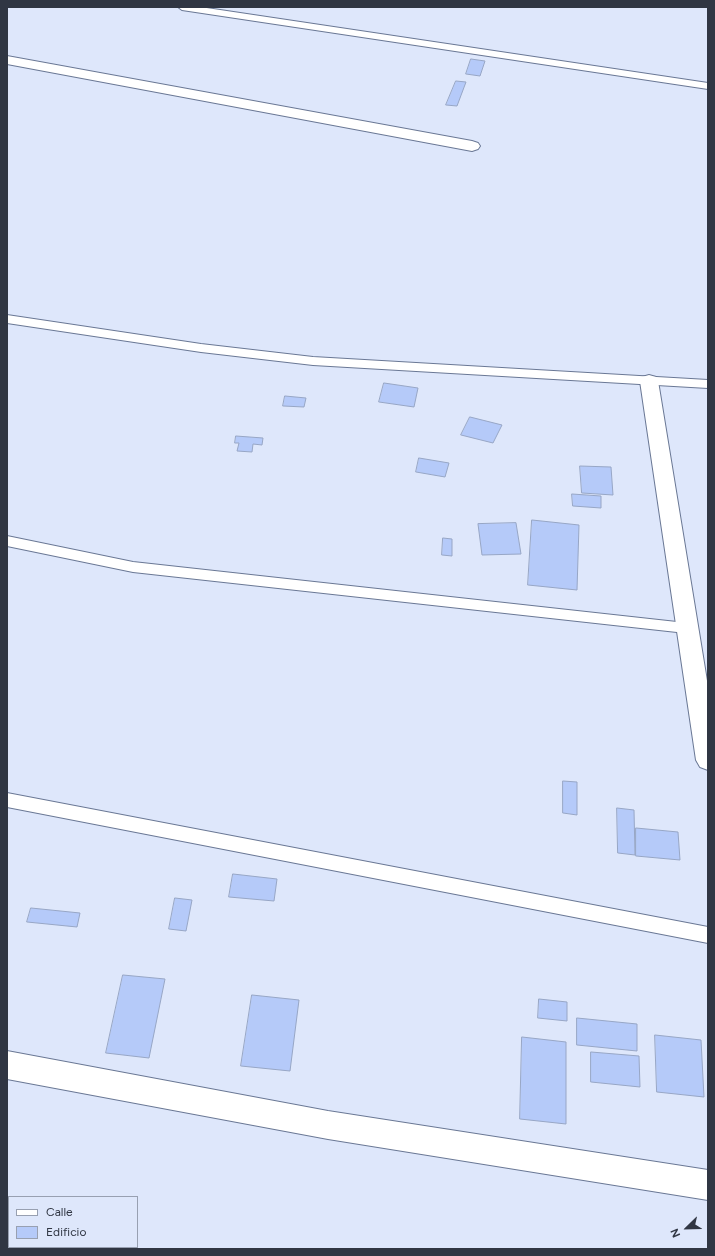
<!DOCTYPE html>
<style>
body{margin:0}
#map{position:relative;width:715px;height:1256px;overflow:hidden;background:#dee7fb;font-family:Figtree,sans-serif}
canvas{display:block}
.frame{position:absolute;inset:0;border:8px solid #303643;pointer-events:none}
.legend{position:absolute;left:8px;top:1196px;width:130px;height:52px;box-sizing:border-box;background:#dee7fb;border:1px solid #98a0b1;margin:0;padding:5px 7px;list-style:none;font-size:12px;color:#303643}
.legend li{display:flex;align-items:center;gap:8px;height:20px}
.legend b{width:20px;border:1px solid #98a0b1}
.north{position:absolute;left:667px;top:1208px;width:40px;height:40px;-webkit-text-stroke:3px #dee7fb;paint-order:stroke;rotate:247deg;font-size:11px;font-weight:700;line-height:16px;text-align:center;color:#303643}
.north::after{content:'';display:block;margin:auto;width:14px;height:18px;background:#303643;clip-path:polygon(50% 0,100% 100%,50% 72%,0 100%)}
</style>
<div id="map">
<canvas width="715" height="1256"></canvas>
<div class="frame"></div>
<ul class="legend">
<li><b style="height:5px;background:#fff"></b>Calle</li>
<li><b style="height:11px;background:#b5caf9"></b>Edificio</li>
</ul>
<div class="north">N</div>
</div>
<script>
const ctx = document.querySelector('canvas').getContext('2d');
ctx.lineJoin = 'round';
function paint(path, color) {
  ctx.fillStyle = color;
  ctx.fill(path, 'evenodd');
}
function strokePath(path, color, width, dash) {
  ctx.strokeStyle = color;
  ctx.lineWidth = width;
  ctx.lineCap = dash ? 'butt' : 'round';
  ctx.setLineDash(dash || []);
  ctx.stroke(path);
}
const building = new Path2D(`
 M 471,59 L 485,61 L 480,76 L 466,74 Z
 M 456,81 L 466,82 L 457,106 L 446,105 Z
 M 384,383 L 418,388 L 414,407 L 379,402 Z
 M 285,396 L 306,398 L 304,407 L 283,406 Z
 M 470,417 L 502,425 L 493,443 L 461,435 Z
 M 236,436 L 263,438 L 262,445 L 253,444 L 252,452 L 237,451 L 239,443 L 235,443 Z
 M 419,458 L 449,463 L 445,477 L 416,472 Z
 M 580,466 L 611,467 L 613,495 L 582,493 Z
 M 572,494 L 601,496 L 601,508 L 573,506 Z
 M 532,520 L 579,525 L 577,590 L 528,585 Z
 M 516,523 L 521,554 L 482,555 L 478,524 Z
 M 443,538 L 452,539 L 452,556 L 442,555 Z
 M 563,781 L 577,782 L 577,815 L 563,813 Z
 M 617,808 L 634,810 L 635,855 L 618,853 Z
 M 636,828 L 678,832 L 680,860 L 636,856 Z
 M 233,874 L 277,879 L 274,901 L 229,897 Z
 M 175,898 L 192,900 L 186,931 L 169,929 Z
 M 31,908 L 80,913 L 77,927 L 27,922 Z
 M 123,975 L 165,979 L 149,1058 L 106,1053 Z
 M 252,995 L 299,1000 L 290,1071 L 241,1066 Z
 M 539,999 L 567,1002 L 567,1021 L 538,1018 Z
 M 577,1018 L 637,1024 L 637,1051 L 577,1045 Z
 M 655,1035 L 701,1040 L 704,1097 L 657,1092 Z
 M 522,1037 L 566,1042 L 566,1124 L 520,1119 Z
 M 591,1052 L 639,1056 L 640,1087 L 591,1082 Z`);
const service = new Path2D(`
 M 178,7 L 200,7 L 708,83 L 708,89 L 182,10 Z
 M 7,315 L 201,344 L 313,357 L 708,380 L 708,388 L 313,365 L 201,352 L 7,323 Z
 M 7,536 L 133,562 L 686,623 L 691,624 L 693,628 L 691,632 L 686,633 L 133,572 L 7,546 Z
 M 7,793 L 708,927 L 708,943 L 7,807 Z`);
const minor = new Path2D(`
 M 7,56 L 472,141 L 478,143 L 480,146 L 478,149 L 472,151 L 7,64 Z
 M 649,375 L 656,377 L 658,381 L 708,687 L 708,770 L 700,767 L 696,760 L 640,381 L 642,377 Z
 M 7,1051 L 328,1111 L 708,1170 L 708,1200 L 328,1139 L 7,1079 Z`);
paint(building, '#b5caf9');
strokePath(building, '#97a6c5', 1);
strokePath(service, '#6a7895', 2);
strokePath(minor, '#6a7895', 2);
paint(service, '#fff');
paint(minor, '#fff');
</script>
